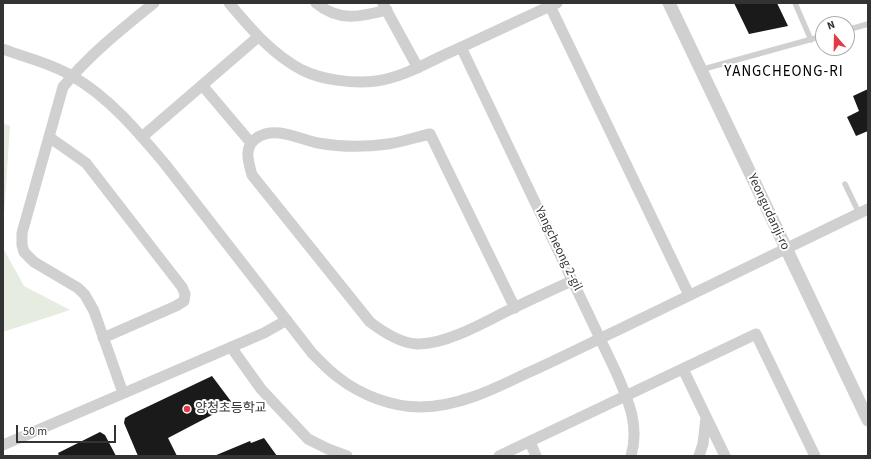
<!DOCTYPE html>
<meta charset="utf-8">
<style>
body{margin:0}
#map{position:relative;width:871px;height:459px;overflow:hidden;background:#fff;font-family:"Source Sans 3",sans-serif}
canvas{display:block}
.frame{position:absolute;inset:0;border:4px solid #333;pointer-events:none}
.north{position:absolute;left:815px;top:16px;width:40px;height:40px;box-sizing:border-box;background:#fff;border:1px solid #adadad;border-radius:50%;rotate:340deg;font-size:11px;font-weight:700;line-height:16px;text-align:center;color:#333}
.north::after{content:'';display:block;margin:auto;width:14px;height:18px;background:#e63946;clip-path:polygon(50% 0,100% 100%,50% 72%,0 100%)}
.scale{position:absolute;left:16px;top:425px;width:100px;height:18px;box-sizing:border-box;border:2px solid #333;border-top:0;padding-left:5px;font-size:12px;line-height:14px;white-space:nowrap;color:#333;-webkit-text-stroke:3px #fff;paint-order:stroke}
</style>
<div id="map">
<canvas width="871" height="459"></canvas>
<div class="frame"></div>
<div class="north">N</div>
<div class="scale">50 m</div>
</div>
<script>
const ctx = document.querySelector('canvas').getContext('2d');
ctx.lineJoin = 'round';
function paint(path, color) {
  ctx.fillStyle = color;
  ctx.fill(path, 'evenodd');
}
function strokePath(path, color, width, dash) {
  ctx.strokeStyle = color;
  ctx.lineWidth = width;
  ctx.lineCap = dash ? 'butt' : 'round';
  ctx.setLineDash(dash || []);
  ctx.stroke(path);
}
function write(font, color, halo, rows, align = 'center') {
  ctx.font = font + ' "Source Sans 3","Noto Sans KR",sans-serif';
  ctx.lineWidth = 4;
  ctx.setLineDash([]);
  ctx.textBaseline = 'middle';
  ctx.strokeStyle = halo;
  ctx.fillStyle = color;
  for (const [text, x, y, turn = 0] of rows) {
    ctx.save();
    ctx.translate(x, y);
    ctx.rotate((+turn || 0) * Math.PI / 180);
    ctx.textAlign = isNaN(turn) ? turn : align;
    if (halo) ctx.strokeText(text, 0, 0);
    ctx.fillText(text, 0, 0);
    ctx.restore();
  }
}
const green = new Path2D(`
 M 3,123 L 10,126 L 3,229 Z
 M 3,248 L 24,286 L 70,310 L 3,332 Z`);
const building = new Path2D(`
 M 734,3 L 777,3 L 788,26 L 749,34 Z
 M 868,89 L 868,131 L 856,136 L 847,117 L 859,111 L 853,96 Z
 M 212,376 L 233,404 L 168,438 L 177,456 L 138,456 L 124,423 L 125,418 L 130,415 Z
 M 100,432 L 105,435 L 116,456 L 59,456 L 58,453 Z
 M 264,438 L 277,456 L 214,456 L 250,441 L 251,443 Z`);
const service = new Path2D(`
 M 795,3 L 811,40
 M 847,30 L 868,24
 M 700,70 L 823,36
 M 845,184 L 859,213`);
const minor = new Path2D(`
 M 229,3 C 251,29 272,54 302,70 C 322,80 354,84 376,81 C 400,78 423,65 444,55 C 482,38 519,20 557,3
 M 316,3 C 339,22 360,17 387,10
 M 383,4 L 418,68
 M 550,6 L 689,295
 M 461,47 L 616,372 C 628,400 640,425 631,456
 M 3,49 C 26,58 51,63 72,76 C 109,97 138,132 165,164 L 312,353 C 321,362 329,371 339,378 C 361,395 392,407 420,407 C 457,407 492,390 525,374 C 557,360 588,344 620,329 C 703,288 786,249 868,209
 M 202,85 L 251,143
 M 49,137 L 86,163 L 182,287 L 185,294 L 184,301 L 176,306 L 103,338
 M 142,137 L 258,37
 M 515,308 L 430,134 C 416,137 402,142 388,144 C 366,147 340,147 318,143 C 299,139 276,126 258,137 C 243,146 248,161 252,175 L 370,322 C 383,332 400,343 417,344 C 443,345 480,325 503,313 C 526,302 549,291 572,281
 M 231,347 L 261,389 L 308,439 L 328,449 L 347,456
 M 683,369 L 725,456
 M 123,393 L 94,311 L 85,295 L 78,288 L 34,262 L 24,252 L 22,245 L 22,233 L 63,87 C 89,55 122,29 154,3
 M 530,442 L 536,456
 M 3,445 L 264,333 L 287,320
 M 499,456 L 756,334 L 815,456
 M 699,456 L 703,444 L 706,418`);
const tertiary = new Path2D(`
 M 669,3 L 868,420`);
const markers = [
 [187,409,4,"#e63946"]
];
const streetNames = [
 ["Yeongudanji-ro",768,212,65],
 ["Yangcheong 2-gil",558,249,64]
];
const poiNames = [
 ["양청초등학교",195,409]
];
const quarterNames = [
 ["YANGCHEONG-RI",784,73]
];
paint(green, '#e6ecdf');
paint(building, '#1a1a1a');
strokePath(service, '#d0d0d0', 5.5);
strokePath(minor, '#d0d0d0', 11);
strokePath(tertiary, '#d0d0d0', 13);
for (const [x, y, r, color] of markers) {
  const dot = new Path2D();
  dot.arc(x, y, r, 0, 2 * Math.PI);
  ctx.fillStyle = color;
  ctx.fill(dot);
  strokePath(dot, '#fff', 1.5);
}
write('13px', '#333', '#fff', streetNames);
write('13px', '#333', '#fff', poiNames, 'left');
ctx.letterSpacing = '1px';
write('15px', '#000', '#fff', quarterNames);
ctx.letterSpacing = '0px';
</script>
